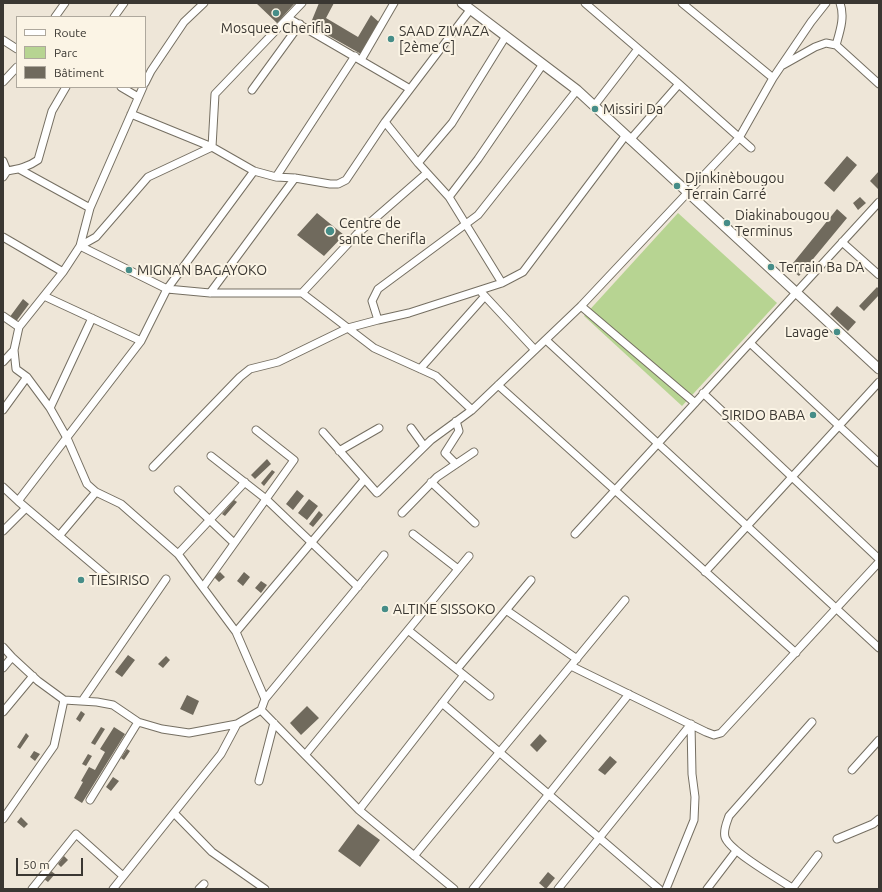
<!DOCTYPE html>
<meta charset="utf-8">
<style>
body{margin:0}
#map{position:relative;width:882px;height:892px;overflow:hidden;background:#eee6d8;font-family:Ubuntu,sans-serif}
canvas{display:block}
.frame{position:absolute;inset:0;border:4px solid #3a3732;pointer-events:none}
.legend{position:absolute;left:16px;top:16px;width:130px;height:72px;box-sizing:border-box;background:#fbf4e5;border:1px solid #aea89d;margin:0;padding:5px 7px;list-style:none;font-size:12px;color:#3a3732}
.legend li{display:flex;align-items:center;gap:8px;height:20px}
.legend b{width:20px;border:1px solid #aea89d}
.scale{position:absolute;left:16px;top:858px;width:67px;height:18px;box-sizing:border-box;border:2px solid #3a3732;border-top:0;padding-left:5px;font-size:12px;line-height:14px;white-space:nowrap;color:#3a3732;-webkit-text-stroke:3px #fbf4e5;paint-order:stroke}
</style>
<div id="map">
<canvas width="882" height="892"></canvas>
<div class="frame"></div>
<ul class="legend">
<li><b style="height:5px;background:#fff"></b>Route</li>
<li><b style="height:11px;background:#b7d492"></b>Parc</li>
<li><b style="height:11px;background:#706a5d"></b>Bâtiment</li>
</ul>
<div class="scale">50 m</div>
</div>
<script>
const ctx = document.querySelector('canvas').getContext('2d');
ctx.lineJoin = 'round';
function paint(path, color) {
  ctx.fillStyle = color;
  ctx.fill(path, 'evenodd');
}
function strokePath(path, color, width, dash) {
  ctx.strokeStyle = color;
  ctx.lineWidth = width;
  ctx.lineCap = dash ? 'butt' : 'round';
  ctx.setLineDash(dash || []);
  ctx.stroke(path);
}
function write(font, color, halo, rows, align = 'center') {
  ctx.font = font + ' Ubuntu,sans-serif';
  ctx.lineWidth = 4;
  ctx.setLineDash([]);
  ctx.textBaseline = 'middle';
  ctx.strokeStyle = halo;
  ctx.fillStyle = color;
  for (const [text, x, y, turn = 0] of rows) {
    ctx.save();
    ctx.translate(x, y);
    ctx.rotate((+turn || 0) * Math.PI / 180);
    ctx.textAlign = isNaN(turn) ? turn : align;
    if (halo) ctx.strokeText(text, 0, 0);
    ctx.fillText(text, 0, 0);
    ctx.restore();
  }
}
const green = new Path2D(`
 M 678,213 L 777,303 L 682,406 L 584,316 Z`);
const building = new Path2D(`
 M 256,3 L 295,3 L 277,23 Z
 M 319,3 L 334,3 L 326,18 L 358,37 L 371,15 L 380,23 L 361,54 L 310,25 Z
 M 847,156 L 857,165 L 834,192 L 824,183 Z
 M 879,171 L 879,188 L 878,189 L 870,181 Z
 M 860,197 L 866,203 L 858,210 L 853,203 Z
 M 837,209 L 847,218 L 799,276 L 789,268 Z
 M 317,213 L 344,235 L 324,256 L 297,235 Z
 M 877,287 L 879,289 L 879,295 L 864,311 L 859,306 Z
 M 23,299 L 29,304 L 15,323 L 9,318 Z
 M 837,306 L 856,322 L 848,331 L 830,314 Z
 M 267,459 L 271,464 L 255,479 L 251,475 Z
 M 272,470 L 275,472 L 264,486 L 261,483 Z
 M 297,490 L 304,496 L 293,510 L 286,504 Z
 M 309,499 L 318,506 L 307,520 L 298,513 Z
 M 234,500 L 237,502 L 225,516 L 222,514 Z
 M 319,511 L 323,515 L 313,527 L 309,524 Z
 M 220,572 L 225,577 L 219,582 L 214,577 Z
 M 244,572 L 250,577 L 243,586 L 237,581 Z
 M 261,581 L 267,585 L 261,593 L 255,588 Z
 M 128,655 L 135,660 L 122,677 L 115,672 Z
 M 166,656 L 170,660 L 163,668 L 158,664 Z
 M 187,695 L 199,701 L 193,715 L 180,709 Z
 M 307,706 L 319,718 L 301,735 L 290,723 Z
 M 81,711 L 85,714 L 80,722 L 76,719 Z
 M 101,727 L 105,729 L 95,745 L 91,743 Z
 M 114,727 L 125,734 L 82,803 L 74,798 L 83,782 L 81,781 L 89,767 L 95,770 L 105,752 L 100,749 Z
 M 26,733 L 29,736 L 20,749 L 17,747 Z
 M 540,734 L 547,741 L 537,752 L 530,745 Z
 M 127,749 L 130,751 L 124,760 L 121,758 Z
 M 34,751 L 40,754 L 35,761 L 30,757 Z
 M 88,754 L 92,756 L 86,766 L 82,764 Z
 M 610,756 L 617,762 L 605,775 L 598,770 Z
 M 113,777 L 119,781 L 111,791 L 106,787 Z
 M 21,817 L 28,824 L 24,828 L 17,822 Z
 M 358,824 L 380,840 L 360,867 L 338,851 Z
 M 64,856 L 68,860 L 61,867 L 58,864 Z
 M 51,871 L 55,874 L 48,882 L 44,879 Z
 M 548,872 L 555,878 L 546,889 L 539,883 Z`);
const minor = new Path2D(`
 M 585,3 L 679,84 L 751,148
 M 682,3 L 773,78
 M 55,17 L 65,3
 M 114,17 L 124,3
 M 288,18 L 410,89
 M 3,40 L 17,49
 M 836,45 C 840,31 845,17 840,3
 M 361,60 L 394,3
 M 783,65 L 815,47 L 826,43 L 836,45 L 879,84
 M 3,82 L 17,67
 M 145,83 L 151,71 L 184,22 L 204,3
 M 121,87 L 138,97
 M 252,90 L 300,24
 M 594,106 L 638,49
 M 131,114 L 212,147 L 254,171 L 276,177 L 295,178 L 330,184 L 338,184 L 346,180 L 385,122 L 470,10
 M 385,122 L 418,163 L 449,197 L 502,283 L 523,272 L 626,135
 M 630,140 L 679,84
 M 3,161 L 7,171
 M 418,163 L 452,123 L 506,36
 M 19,169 L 90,208
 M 3,177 L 7,171 C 19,169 28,167 38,160 L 52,111 L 66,87
 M 276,177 L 355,56
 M 449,197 L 478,159 L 543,64
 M 3,237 L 63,272
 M 842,242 L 879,275
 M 80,246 L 167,289 L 210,293 L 302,293 L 374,348 L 436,376 L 472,410
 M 80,246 L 96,237 L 148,177 L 212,147 L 215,94 L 302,3
 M 210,293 L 295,178
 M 302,293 L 357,234 L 427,173
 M 482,293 L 535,350
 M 44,296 L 141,341
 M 581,306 L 695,403
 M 3,316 L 19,327
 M 378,320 L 372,301 L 378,289 L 478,215 L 577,90
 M 546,340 L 879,648
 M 750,343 L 879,463
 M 3,362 L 14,350
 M 420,369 L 485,296
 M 498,385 L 796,653
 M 703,393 L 879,559
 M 50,408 L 92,318
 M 3,410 L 27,377
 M 456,421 L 459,431 L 445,453 L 456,464
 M 411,428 L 424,446
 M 323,432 L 377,493 L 431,440 L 472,410 L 581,306 L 739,138 L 773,78 L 811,22 L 826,3
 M 339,451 L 379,428
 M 211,456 L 266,499 L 358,587
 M 153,467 L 240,377 L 250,369 L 278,362 L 348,328 L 378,320 L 409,313 L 502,283
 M 431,482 L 475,523
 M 3,487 L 18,501 L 110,579
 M 178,490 L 234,543
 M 18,501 L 141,341 L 167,289 L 254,171
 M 402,513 L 437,477 L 474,452
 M 3,531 L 26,508
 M 413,534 L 458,569
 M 575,534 L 879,202
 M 59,536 L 96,492
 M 178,554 L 245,482
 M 705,572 L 879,382
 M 203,587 L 294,460 L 256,430
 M 506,610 L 577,659
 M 408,630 L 490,696
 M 236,632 L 364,480
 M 3,647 L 12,657 L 38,681 L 64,700 L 97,702 L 113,705 L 138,722 L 162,729 L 189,733 L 237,724 L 261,710 L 265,699 L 236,632 L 178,554 L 121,504 L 96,492 L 87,484 L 67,438 L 50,408 L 27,377 L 16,369 L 14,350 L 19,327 L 63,272 L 80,246 L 90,208 L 143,87
 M 571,666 L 706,732 L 714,735 L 721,733 L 879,562
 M 3,668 L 12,657
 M 457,669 L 531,580
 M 265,699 L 384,555
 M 82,701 L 166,579
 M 442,703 L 659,889
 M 261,710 L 359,810 L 454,889
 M 3,712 L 33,676
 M 305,755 L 469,556
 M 852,770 L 879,740
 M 259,781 L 274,723
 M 90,800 L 138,722
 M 359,810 L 464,675
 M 174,813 L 212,852 L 265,889
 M 3,819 L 54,746 L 64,700
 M 837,839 L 873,824 L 879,819
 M 414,856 L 625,600
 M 32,889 L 76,834 L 123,876
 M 113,889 L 221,754 L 237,724
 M 199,889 L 204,884
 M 473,889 L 629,694
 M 558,889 L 691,724
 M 666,889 L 694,820 L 695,797 L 692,774 L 691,724
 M 707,889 L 736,851
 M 792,889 L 818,855
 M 794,889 C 780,880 729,851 725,837 C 723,830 727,822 729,816 L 812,722`);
const tertiary = new Path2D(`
 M 462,3 L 577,90 L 879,369`);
const markers = [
 [276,13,4,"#468d88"],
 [391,39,4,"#468d88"],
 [595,109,4,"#468d88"],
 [677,186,4,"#468d88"],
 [727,223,4,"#468d88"],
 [330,231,5,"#468d88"],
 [771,267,4,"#468d88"],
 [129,270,4,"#468d88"],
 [837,332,4,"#468d88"],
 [813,415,4,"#468d88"],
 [81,580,4,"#468d88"],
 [385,609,4,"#468d88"]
];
const poiNames = [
 ["Mosquee Cherifla",276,28,"center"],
 ["SAAD ZIWAZA",399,31],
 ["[2ème C]",399,47],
 ["Missiri Da",603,109],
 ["Djinkinèbougou",685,178],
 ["Terrain Carré",685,194],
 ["Diakinabougou",735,215],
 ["Terminus",735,231],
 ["Centre de",339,223],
 ["sante Cherifla",339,239],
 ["Terrain Ba DA",779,267],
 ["MIGNAN BAGAYOKO",137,270],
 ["Lavage",829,332,"right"],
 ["SIRIDO BABA",805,415,"right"],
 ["TIESIRISO",89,580],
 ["ALTINE SISSOKO",393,609]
];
paint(green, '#b7d492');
paint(building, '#706a5d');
strokePath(minor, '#756f62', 9);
strokePath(tertiary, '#756f62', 11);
strokePath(minor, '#fff', 7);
strokePath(tertiary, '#fff', 9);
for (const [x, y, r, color] of markers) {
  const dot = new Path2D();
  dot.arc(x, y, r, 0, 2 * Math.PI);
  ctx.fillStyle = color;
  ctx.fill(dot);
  strokePath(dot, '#fbf4e5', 1.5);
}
write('14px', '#3a3732', '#fbf4e5', poiNames, 'left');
</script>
